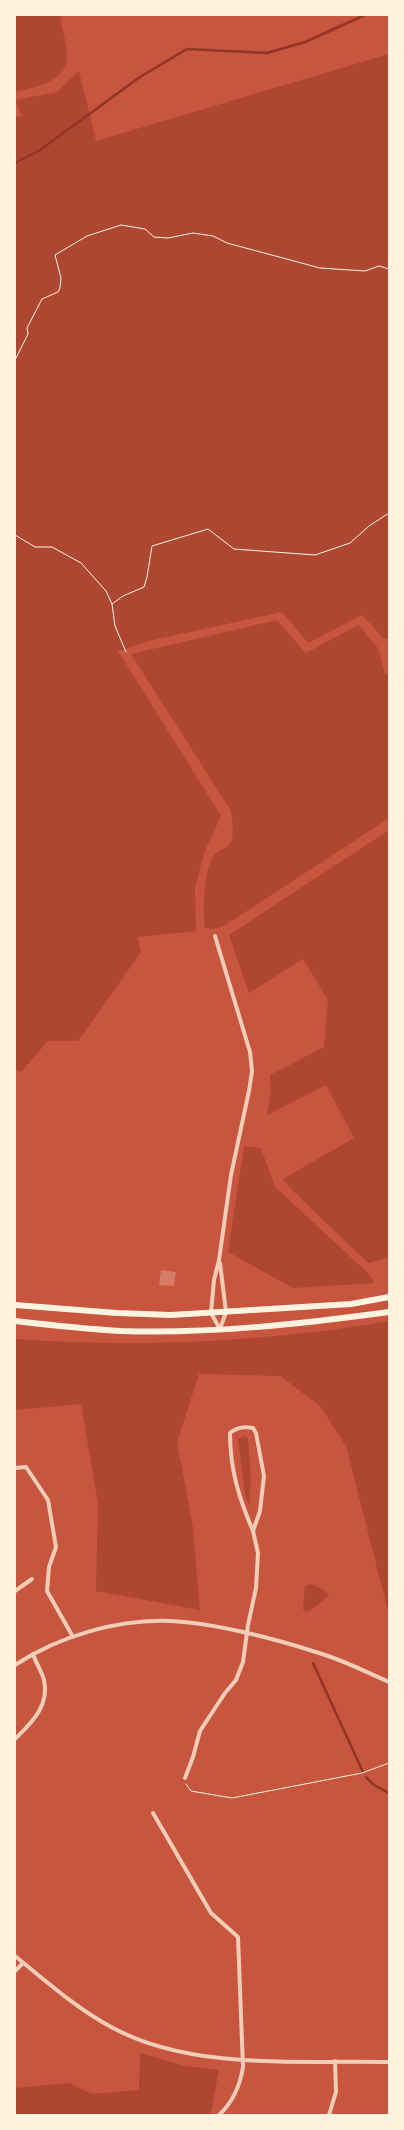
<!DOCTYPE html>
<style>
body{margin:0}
#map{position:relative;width:404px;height:2130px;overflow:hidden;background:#c8553d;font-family:Overpass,sans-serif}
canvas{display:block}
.frame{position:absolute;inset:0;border:16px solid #fff3e0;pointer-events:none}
</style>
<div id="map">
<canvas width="404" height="2130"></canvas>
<div class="frame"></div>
</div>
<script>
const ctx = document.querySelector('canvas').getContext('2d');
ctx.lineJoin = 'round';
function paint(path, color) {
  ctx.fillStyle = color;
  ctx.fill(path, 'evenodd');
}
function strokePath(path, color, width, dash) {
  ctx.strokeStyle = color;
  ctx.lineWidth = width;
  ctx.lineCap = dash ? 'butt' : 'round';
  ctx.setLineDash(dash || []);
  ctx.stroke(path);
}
const green = new Path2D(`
 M 15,15 L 60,15 C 62,29 67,44 67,58 C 67,82 32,88 15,92 Z
 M 389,54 L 389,639 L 384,639 L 362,615 L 308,643 L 282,612 L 153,640 L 118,651 L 221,816 L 205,851 L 195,887 L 196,931 L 138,937 L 141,952 L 78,1041 L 48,1041 L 21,1072 L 15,1070 L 15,117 L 22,116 L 15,100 L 57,92 L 79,71 L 96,141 Z
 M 277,620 L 306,653 L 358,625 L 378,648 L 385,674 L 389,674 L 389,818 L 224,926 L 213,929 L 205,928 C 202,914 204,862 216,853 C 222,848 230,848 232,838 C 234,830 232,819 231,811 L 131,654 Z
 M 389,830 L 389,1257 L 368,1263 L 290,1188 L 283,1179 L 354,1138 L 326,1085 L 267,1115 L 271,1092 L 270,1075 L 324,1047 L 328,1000 L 303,959 L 249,993 L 229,935 Z
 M 244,1146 L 261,1148 L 275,1187 L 369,1274 L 374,1283 L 293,1288 L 228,1252 Z
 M 389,1321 L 389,1615 L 346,1446 L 320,1406 L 280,1376 L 199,1374 L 177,1442 L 193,1527 L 200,1610 L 96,1591 L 98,1504 L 81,1404 L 15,1410 L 15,1339 C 140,1348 266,1342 389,1321 Z
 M 245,1435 L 248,1439 L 251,1479 L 249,1507 L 245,1494 L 238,1439 Z
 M 310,1584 L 323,1589 L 329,1596 L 308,1612 L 303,1610 L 305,1586 Z
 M 140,2053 L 185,2066 L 219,2070 L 211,2112 L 207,2115 L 15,2115 L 15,2088 L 69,2083 L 92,2094 L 139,2090 Z`);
const stream = new Path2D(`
 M 15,163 L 40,150 L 140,77 L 187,49 L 267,53 L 305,42 L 365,15
 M 313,1663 L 363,1772
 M 366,1777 L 374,1785 L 389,1793`);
const building = new Path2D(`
 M 161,1270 L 176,1272 L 174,1286 L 159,1285 Z`);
const path = new Path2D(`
 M 15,360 L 28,334 L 27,328 L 42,299 L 58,292 L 60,288 L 61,278 L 55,255 L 87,236 L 121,225 L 145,229 L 154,237 L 168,238 L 193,233 L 213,236 L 227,243 L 320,268 L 365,271 L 379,266 L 389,269
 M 15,535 L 35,547 L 52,547 L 81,563 L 106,591 L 112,604
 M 126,652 L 115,626 L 112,604 L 123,596 L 144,587 L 147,577 L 152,546 L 208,529 L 234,549 L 315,555 L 350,543 L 369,526 L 389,513
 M 186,1784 L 191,1791 L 232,1798 L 362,1773 L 389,1763`);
const minor = new Path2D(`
 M 215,936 L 250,1052 L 252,1071 L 249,1091 L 231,1175 L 219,1260 L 214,1280 L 211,1313 L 220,1329
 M 220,1263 L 226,1312 L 220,1329
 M 15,1468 L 26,1467 L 48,1500 L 56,1547 L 49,1567 L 47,1591 L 73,1637
 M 15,1591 L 32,1579
 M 15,1665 C 59,1636 118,1619 170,1621 C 215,1623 276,1639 319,1653 C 343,1660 366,1672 389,1682
 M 15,1739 C 31,1723 50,1706 44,1680 C 42,1672 36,1663 33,1654
 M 185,1778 L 193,1757 L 200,1731 L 225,1693 L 236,1680 L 243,1662 L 248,1625 L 256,1588 L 258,1553 L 253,1531 L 260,1511 L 264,1476 L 256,1433 L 253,1428 C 244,1426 237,1427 230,1433 C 230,1470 239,1498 253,1531
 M 153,1813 L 211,1913 L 238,1937 L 243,2067 C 240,2086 233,2102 219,2115
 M 15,1956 C 46,1981 77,2009 113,2028 C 193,2071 301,2060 389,2062
 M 15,1971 L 23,1963
 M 329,2115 L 336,2092 L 335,2061`);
const primary = new Path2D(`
 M 15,1305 L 117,1313 L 171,1315 L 351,1304 L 389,1297
 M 15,1321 C 50,1325 85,1329 121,1331 C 211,1334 300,1324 389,1312`);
paint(green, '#ae4732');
strokePath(stream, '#8f3625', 2.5);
paint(building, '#d67c66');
strokePath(path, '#fff3e0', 1);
strokePath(minor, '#f1ccb7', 4);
strokePath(primary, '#fff3e0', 6);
</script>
